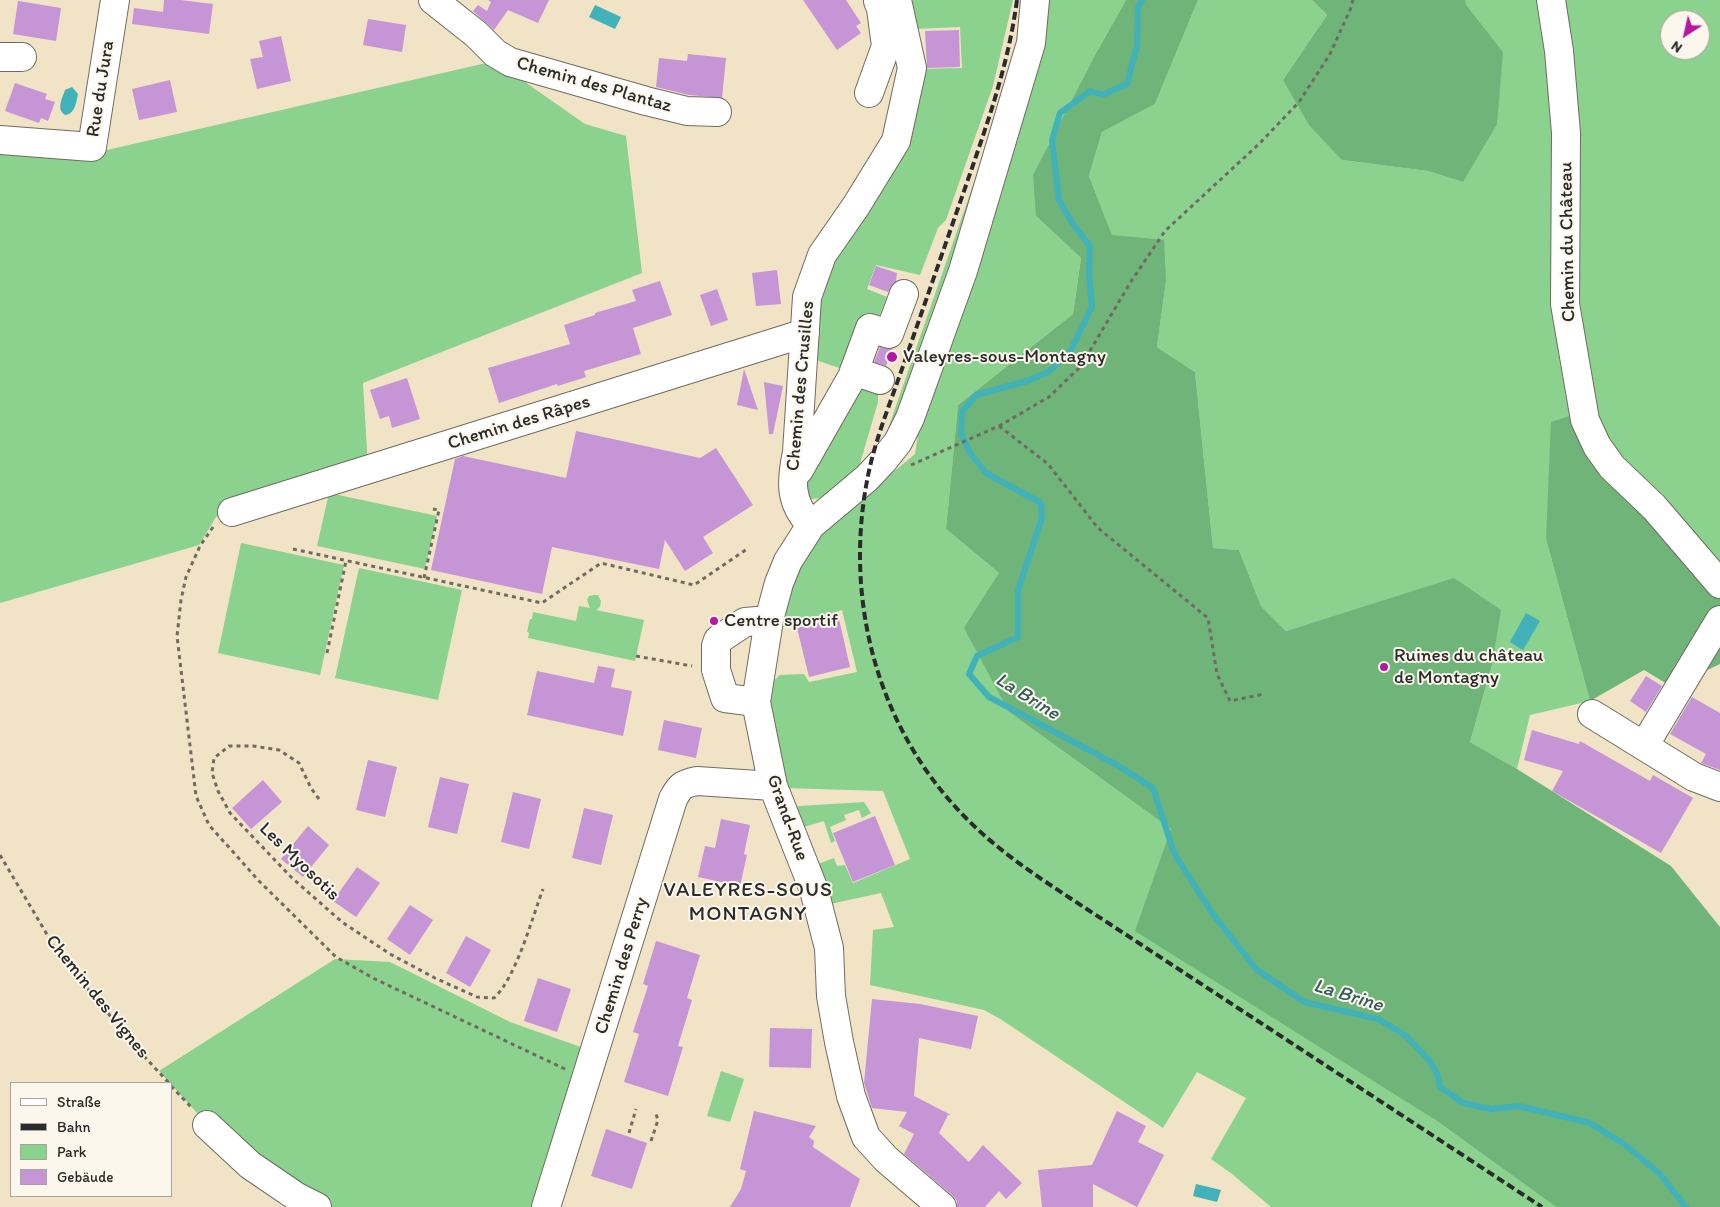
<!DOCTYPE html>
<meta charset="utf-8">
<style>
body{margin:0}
#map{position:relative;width:1720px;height:1207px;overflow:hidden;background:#f1e3c6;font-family:Itim,sans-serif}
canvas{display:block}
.legend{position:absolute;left:10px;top:1082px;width:162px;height:115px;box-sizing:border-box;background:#fbf7ec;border:1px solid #a8a59f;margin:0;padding:6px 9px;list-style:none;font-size:15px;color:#2b2b2b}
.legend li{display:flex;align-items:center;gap:10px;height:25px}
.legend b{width:25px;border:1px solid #a8a59f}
.north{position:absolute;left:1660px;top:10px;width:50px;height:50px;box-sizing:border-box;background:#fbf7ec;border:1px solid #a8a59f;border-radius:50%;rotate:215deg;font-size:14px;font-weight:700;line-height:20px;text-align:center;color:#2b2b2b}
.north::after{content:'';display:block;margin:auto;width:18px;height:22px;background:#b5179e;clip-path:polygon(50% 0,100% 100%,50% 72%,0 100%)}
</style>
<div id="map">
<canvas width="1720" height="1207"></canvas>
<ul class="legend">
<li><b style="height:6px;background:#fff"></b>Straße</li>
<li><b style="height:6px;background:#2b2b2b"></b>Bahn</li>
<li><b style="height:14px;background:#8ad28d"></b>Park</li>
<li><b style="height:14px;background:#c695d6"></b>Gebäude</li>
</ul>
<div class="north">N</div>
</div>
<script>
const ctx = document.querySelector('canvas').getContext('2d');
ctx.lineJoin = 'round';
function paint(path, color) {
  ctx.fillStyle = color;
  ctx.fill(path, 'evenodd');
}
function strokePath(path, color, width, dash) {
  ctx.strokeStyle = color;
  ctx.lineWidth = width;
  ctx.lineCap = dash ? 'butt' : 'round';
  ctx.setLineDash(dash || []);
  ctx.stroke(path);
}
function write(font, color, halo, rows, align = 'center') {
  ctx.font = font + ' Itim,sans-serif';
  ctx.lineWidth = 4;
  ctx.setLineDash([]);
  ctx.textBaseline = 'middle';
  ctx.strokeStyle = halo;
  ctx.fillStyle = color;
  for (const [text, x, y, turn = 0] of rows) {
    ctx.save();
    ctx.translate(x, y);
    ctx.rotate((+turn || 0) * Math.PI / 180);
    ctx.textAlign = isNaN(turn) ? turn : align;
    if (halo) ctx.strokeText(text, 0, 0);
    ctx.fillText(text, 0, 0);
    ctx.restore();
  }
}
const green = new Path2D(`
 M 908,0 L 1013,0 L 993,86 L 946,220 L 938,228 L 920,275 L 876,265 L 867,289 L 887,297 L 878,319 L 848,371 L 813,359 L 820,292 L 919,69 L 962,68 L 960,27 L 915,29 Z
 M 1024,0 L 1031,0 L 1023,43 L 991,152 L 903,415 L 894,436 L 889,444 L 887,444 L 884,440 L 1007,88 L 1017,42 Z
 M 1037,0 L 1126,0 L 1099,48 L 1036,216 L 1081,258 L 1073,314 L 958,405 L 946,529 L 999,573 L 1009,712 L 1171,829 L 1434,1119 L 1556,1207 L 1271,1207 L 1232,1174 L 1211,1159 L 1246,1098 L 1197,1072 L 1163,1128 L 1002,1020 L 984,1010 L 870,985 L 873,930 L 894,927 L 881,893 L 821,906 L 807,868 L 834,858 L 837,866 L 845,865 L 853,883 L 910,859 L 883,791 L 784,788 L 770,720 L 769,685 L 780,675 L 804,674 L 809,682 L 857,672 L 842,610 L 790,627 L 781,627 L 785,600 L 801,561 L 815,537 L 915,454 L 919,428 L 945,362 L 965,272 Z
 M 1198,0 L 1312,0 L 1327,15 L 1283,80 L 1342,160 L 1428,171 L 1463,182 L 1465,0 L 1549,0 L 1582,412 L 1546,539 L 1590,701 L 1530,715 L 1517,769 L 1470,742 L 1492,665 L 1453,579 L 1286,631 L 1261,606 L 1239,550 L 1213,548 L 1195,372 L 1157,347 L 1166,281 L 1112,235 L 1089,176 L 1102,132 L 1155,104 Z
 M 1552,0 L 1720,0 L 1720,583 L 1585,420 ZM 1670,20 L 1700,20 L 1700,50 L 1670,50 Z
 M 495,61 L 585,124 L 626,136 L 642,273 L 363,383 L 368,468 L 216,517 L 199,545 L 0,603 L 0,145 L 94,153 Z
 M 866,384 L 878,395 L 878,402 L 859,467 L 826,498 L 809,499 L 802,478 L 850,386 Z
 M 329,493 L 437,516 L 425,569 L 317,546 Z
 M 241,543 L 344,565 L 320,675 L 218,653 Z
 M 359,568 L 462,590 L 438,700 L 335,678 Z
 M 594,595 L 598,595 L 601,601 L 600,607 L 596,610 L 644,620 L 635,661 L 528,638 L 529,633 L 527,632 L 530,619 L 532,619 L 533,612 L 576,621 L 579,606 L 590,608 L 587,600 L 589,596 Z
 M 864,802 L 871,813 L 862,818 L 859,810 L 844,815 L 846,820 L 830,827 L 835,841 L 831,843 L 824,821 L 794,830 L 784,807 Z
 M 335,959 L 390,962 L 510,1022 L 592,1051 L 544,1207 L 320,1207 L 208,1125 L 159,1071 Z
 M 721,1071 L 744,1079 L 730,1122 L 707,1116 Z`);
const forest = new Path2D(`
 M 1126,0 L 1198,0 L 1155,104 L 1102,132 L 1089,176 L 1112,235 L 1164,240 L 1166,281 L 1157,347 L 1195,372 L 1213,548 L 1239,550 L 1261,606 L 1286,631 L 1454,578 L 1501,610 L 1492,665 L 1470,742 L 1517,769 L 1671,866 L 1720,927 L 1720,1207 L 1556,1207 L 1434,1119 L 1135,931 L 1171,829 L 1009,712 L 964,628 L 999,573 L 946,529 L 958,405 L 1073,314 L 1081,258 L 1036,216 L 1033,175 L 1099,48 Z
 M 1312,0 L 1465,0 L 1466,5 L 1503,52 L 1497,124 L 1463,182 L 1428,171 L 1342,160 L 1309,125 L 1283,80 L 1327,15 Z
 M 1582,412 L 1720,586 L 1720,664 L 1672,687 L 1644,670 L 1590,701 L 1546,539 L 1551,422 Z`);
const water = new Path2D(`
 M 595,5 L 621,17 L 615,29 L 589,17 Z
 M 72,87 L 78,94 C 76,103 75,114 65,115 C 56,109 62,99 65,90 Z
 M 1526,613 L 1540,621 L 1523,650 L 1510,642 Z
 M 1196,1184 L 1221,1190 L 1217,1202 L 1193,1196 Z`);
const stream = new Path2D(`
 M 1142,0 L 1138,8 L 1137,46 L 1127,84 L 1102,95 L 1090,91 L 1060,113 L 1052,140 L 1059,200 L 1073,224 L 1090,246 L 1089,273 L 1092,307 L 1069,354 L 1048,372 L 1027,381 L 976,395 L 962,412 L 961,433 L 970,453 L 986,473 L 1041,503 L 1042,518 L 1018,590 L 1018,637 L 977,656 L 969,674 L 989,697 L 1117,765 L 1153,788 L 1174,853 L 1212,913 L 1256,969 L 1304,1002 L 1378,1019 L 1405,1035 L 1429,1060 L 1437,1073 L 1440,1087 L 1463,1103 L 1491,1109 L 1519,1106 L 1590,1123 L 1624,1144 L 1660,1174 L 1686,1207`);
const building = new Path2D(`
 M 164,0 L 180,0 L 213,4 L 209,34 L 132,24 L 134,8 L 163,12 Z
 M 488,0 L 549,0 L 538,23 L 508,10 L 494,30 L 473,11 L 478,5 L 487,11 L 491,2 Z
 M 803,0 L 846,0 L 861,23 L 856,26 L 861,33 L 837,50 Z
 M 18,1 L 61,8 L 56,41 L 13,34 Z
 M 368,19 L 406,25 L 402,52 L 363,45 Z
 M 959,30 L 960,67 L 927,68 L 925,31 Z
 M 281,36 L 291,81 L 257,89 L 250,59 L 263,57 L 259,41 Z
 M 688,54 L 726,58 L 722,98 L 689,95 L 656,87 L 659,58 L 687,61 Z
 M 170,80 L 177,112 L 139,120 L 132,89 Z
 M 15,83 L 47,94 L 45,99 L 55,102 L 48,121 L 41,118 L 39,123 L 5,111 Z
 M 876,266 L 897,273 L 896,281 L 888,292 L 869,285 Z
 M 777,270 L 781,304 L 756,306 L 752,273 Z
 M 660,281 L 672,315 L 633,328 L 641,354 L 584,371 L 586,377 L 558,386 L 557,384 L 499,403 L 488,368 L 570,344 L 564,325 L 595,315 L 595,313 L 636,301 L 632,290 Z
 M 717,289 L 728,320 L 711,326 L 700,295 Z
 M 880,347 L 892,349 L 886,366 L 874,362 Z
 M 744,369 L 758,410 L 737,405 Z
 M 407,378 L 420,419 L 392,428 L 389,416 L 380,419 L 370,390 Z
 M 764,382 L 783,386 L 773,434 L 769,434 Z
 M 576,431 L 700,458 L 716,448 L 753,505 L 703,537 L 713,553 L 685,571 L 665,540 L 659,569 L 552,547 L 542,594 L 431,570 L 455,459 L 463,456 L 566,478 Z
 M 839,619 L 850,667 L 809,677 L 797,628 Z
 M 598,666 L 615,669 L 611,687 L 632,691 L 623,736 L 527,715 L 537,671 L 594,683 Z
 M 1646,676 L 1662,686 L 1646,712 L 1630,701 Z
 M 1692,697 L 1720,713 L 1720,770 L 1701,763 L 1706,754 L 1670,734 Z
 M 664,720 L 702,728 L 696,758 L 658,750 Z
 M 1532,730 L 1579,744 L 1580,741 L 1650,781 L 1653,775 L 1693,798 L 1661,853 L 1552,791 L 1563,771 L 1524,760 Z
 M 368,760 L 397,767 L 385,817 L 356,810 Z
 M 440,777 L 469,784 L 457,834 L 428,827 Z
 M 263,780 L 282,802 L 251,829 L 232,808 Z
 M 513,792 L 541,799 L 529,849 L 501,842 Z
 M 584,808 L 613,815 L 601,865 L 572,858 Z
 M 875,816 L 895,865 L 853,882 L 833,833 Z
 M 721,819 L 750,825 L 744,854 L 747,855 L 740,886 L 698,877 L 705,846 L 715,848 Z
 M 308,826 L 329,845 L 303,877 L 281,859 Z
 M 357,867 L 380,883 L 356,917 L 333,901 Z
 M 410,905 L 433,920 L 410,955 L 387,939 Z
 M 466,936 L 491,950 L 470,987 L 446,973 Z
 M 656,941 L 700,955 L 687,998 L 692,1000 L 678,1046 L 683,1047 L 668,1096 L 624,1082 L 639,1034 L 633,1032 L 648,986 L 643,984 Z
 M 538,978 L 571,989 L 557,1032 L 524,1021 Z
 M 872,999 L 920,1004 L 978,1016 L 971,1049 L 919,1038 L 914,1096 L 951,1115 L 948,1115 L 939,1133 L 969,1162 L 983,1145 L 1022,1183 L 1006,1199 L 999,1191 L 985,1207 L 957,1207 L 957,1201 L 952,1195 L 904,1154 L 914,1134 L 899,1126 L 907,1112 L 872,1108 L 864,1083 Z
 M 770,1028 L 812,1029 L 811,1068 L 769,1067 Z
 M 754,1111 L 816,1126 L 809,1137 L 814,1141 L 813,1147 L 860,1179 L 850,1207 L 730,1207 L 741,1189 L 746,1171 L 740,1169 Z
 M 1117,1111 L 1146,1126 L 1138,1142 L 1164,1155 L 1137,1207 L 1093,1184 L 1093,1207 L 1042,1207 L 1038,1170 L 1092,1165 Z
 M 606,1129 L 647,1143 L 632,1189 L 591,1176 Z`);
const path = new Path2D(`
 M 999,426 L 1048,464 L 1098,528 L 1208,618 L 1217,674 L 1230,701 L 1264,694
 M 911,465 L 999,426 L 1049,397 L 1081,366 L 1130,283 L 1165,231 L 1260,143 L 1299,102 L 1330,54 L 1350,10 L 1353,0
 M 213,527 L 200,546 L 186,577 L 181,600 L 177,636 L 196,796 L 209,825 L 259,881 L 336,957 L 375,979 L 565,1069
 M 293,549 L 542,603 L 601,563 L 694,585 L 747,549
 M 424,578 L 439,510 L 433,509
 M 327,653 L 346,561
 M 636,656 L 692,666
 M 319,799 L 311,788 L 299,763 L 279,750 L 253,746 L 229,746 L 214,758 L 212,773 L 218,791 L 230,813 L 292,878 L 342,922 L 390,954 L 435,978 L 477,997 L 494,998 C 516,978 532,918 543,889
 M 0,855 L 58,953 L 141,1053 L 169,1083
 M 171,1086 L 192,1108
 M 629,1133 L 636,1109
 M 651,1141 L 658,1120 L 656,1114`);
const minor = new Path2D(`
 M 433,0 L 476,34 L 495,53 L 510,62 L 646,101 L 687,111 L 717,112
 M 1551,0 L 1559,51 L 1566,133 L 1565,304 L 1585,420 L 1597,446 L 1612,467 L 1654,507 L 1720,584
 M 0,57 L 22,57
 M 869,93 L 886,46 L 881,9 L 878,1
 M 0,140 L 92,147 L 115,0
 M 854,371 L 880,380
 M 799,470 L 852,377 L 870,328 L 889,334 L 904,294
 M 232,512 L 805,333
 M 811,525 C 789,502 791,481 797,452 L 807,297 L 822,255 L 856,206 L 896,141 L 912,68 L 897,0
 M 756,702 L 725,698 L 716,670 L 716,646 L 718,640 L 745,622 L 769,620
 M 1592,714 L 1694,777 L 1720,787
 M 1644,746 L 1720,620
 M 207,1125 L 250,1165 L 297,1197 L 317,1207
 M 546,1207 L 673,799 C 680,786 682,784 697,781 L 773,786
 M 942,1207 L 886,1159 L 866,1137 L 851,1096 L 839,1042 L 831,996 L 829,948 L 814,890 L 773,786 L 756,702 L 769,620 L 779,583 L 788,561 L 811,525 L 867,478 L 883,461 L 898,442 L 910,418 L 963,271 L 1031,43 L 1035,0`);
const rail = new Path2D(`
 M 1017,0 C 1008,68 985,130 963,194 C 943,251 923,309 903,366 C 890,404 874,442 867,481 C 844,602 878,729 965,817 C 997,850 1035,875 1073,900 L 1542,1207`);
const markers = [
 [892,357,6,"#b5179e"],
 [714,621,5,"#b5179e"],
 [1384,667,5,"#b5179e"]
];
const streetNames = [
 ["Chemin des Plantaz",594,85,16],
 ["Rue du Jura",101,89,-81],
 ["Chemin du Château",1568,242,-91],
 ["Chemin des Crusilles",801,386,-85],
 ["Chemin des Râpes",519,423,-17],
 ["Grand-Rue",787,818,70],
 ["Les Myosotis",299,862,44],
 ["Chemin des Perry",622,966,-73],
 ["Chemin des Vignes",97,997,51]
];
const poiNames = [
 ["Valeyres-sous-Montagny",903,357],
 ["Centre sportif",724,621],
 ["Ruines du château",1394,656],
 ["de Montagny",1394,678]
];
const waterNames = [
 ["La Brine",1027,697,32],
 ["La Brine",1348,996,17]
];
const quarterNames = [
 ["VALEYRES-SOUS",748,891],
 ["MONTAGNY",748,915]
];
paint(green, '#8ad28d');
paint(forest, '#6fb478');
paint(water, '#41b1ba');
strokePath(stream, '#41b1ba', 6);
paint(building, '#c695d6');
strokePath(minor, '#706b61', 30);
strokePath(path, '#706b61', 3, [4, 4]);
strokePath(minor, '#fff', 28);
strokePath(rail, '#2b2b2b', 4, [8, 4]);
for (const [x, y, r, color] of markers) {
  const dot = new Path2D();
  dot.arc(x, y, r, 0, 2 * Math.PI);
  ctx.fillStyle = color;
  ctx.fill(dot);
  strokePath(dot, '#fbf7ec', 2);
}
write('19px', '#2b2b2b', '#fbf7ec', streetNames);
write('19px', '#2b2b2b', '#fbf7ec', poiNames, 'left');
write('italic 20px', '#335a5d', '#fbf7ec', waterNames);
ctx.letterSpacing = '1px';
write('21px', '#2b2b2b', '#fbf7ec', quarterNames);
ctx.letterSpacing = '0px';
</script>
